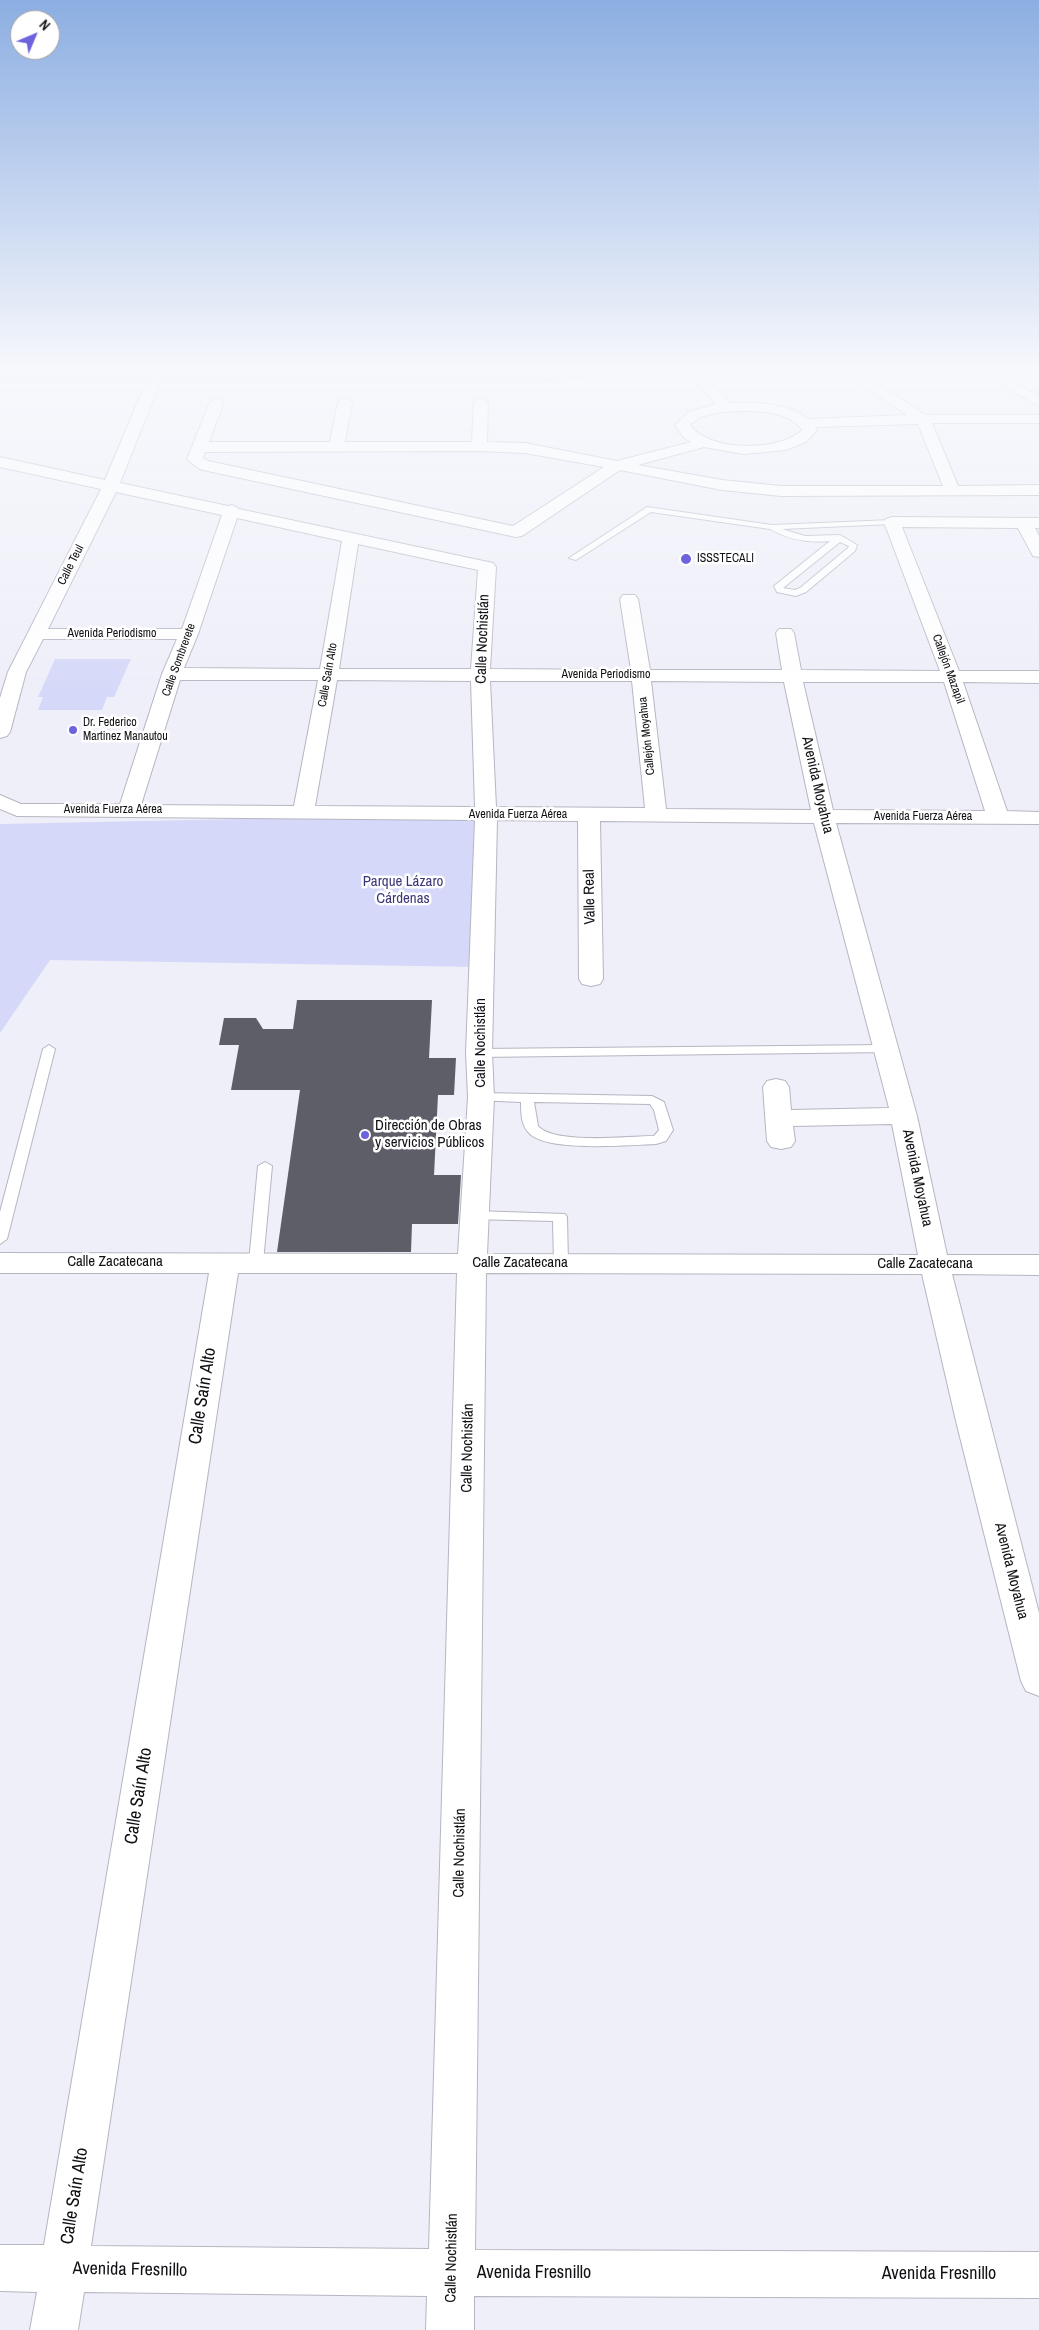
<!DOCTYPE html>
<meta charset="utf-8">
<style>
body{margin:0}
#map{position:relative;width:1039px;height:2330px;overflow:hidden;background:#eeeff9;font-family:"Archivo Narrow",sans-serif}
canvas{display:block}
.north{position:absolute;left:10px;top:10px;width:50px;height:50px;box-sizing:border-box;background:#fff;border:1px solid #a0a0a1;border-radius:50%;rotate:45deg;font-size:14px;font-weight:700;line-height:20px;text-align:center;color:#111115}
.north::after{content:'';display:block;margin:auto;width:18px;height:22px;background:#6c63dd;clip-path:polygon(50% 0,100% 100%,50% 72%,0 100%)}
</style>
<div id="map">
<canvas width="1039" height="2330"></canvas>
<div class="north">N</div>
</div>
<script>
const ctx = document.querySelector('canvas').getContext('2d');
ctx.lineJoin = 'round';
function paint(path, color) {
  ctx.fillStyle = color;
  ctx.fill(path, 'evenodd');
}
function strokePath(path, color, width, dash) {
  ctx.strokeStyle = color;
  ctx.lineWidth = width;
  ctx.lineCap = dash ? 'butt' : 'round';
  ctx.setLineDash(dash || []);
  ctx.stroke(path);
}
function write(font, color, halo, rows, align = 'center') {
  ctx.font = font + ' "Archivo Narrow",sans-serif';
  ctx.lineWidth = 5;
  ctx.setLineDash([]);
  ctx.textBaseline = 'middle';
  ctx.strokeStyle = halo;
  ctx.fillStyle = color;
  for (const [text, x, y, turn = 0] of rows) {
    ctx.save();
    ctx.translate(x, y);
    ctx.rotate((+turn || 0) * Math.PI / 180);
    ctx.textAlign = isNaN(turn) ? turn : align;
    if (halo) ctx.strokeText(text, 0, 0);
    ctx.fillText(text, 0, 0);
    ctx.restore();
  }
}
const green = new Path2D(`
 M 55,659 L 131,659 L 114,697 L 107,697 L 102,710 L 38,710 L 43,697 L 38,697 Z
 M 481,814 L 478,967 L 50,960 L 0,1033 L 0,824 Z`);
const building = new Path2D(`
 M 297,1000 L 432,1000 L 429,1058 L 456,1058 L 454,1095 L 438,1095 L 434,1175 L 461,1175 L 458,1224 L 412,1224 L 411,1252 L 277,1252 L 300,1090 L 231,1090 L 239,1045 L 219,1045 L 224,1018 L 256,1018 L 263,1029 L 293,1029 Z`);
const lane = new Path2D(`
 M 647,507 L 772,525 L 892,520 L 896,522 L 892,524 L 782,529 L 805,536 L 840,535 L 857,545 L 855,551 L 806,592 L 796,596 L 777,592 L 774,586 L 830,541 C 809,543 789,540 770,529 L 651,512 L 576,560 L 569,558 ZM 840,542 L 849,546 L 848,548 L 800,588 L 795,590 L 783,588 Z
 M 49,1045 L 55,1049 L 7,1239 L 0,1244 L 0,1212 L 43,1049 Z
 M 886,1045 L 891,1046 L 892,1049 L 891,1052 L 479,1057 L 473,1053 L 479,1049 Z
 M 481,1093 L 652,1096 L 664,1102 L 673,1130 L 666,1141 L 656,1144 C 629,1145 549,1152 530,1134 C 521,1126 521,1113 521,1102 L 476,1100 L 474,1097 ZM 534,1102 L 650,1104 L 654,1110 L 659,1130 L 654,1136 C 629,1136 555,1145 538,1126 Z
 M 265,1162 L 272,1166 L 263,1262 L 261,1265 L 251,1265 L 249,1262 L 258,1166 Z
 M 475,1211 L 565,1214 L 567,1217 L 568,1263 L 566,1266 L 556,1266 L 554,1263 L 553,1221 L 470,1219 L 468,1216 L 470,1213 Z`);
const street = new Path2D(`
 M 151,370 L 164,372 L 120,483 L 228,506 L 232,505 L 239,509 L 493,563 L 496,567 L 490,669 L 631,670 L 620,599 L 623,595 L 635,595 L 638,599 L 650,670 L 782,670 L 776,633 L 779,629 L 791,629 L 794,633 L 801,670 L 940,671 L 884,522 L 886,519 L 892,517 L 1039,518 L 1039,528 L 1035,528 L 1039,536 L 1039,557 L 1033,556 L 1018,528 L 902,527 L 959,671 L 1039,671 L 1039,683 L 963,682 L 1007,811 L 1039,812 L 1039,824 L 836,823 L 917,1116 L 947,1255 L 1039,1255 L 1039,1275 L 952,1274 L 1039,1613 L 1039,1696 L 1026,1691 L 1021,1681 L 956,1421 L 922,1274 L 486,1273 L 475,2250 L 1039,2252 L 1039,2298 L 474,2296 L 474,2330 L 426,2330 L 427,2296 L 84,2292 L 78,2330 L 30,2330 L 37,2292 L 0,2291 L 0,2245 L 44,2245 L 209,1273 L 0,1273 L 0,1253 L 458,1254 L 468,1097 L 466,1053 L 475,820 L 17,816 L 0,809 L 0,795 L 21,804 L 120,804 L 162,674 L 177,639 L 43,639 L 26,672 L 10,732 L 7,736 L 0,738 L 0,698 L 8,672 L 101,489 L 0,467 L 0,457 L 105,480 ZM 116,492 L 222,515 L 182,629 L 48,629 ZM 237,518 L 342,541 L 320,669 L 184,668 L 198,634 ZM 358,544 L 478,570 L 471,669 L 339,669 ZM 180,680 L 318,680 L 294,806 L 141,805 ZM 337,680 L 471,681 L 475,807 L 315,806 ZM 490,681 L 632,681 L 645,808 L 496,807 ZM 651,681 L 784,682 L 811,810 L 666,809 ZM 803,682 L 944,682 L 985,811 L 833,810 ZM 497,820 L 578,821 L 579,979 L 582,984 L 591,986 L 600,984 L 603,979 L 600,821 L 814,823 L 889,1108 L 791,1110 L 789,1087 L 785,1081 L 776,1079 L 767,1081 L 763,1087 L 767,1141 L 771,1147 L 781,1149 L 791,1147 L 795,1141 L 793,1126 L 892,1124 L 918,1255 L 487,1254 L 494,1097 L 492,1053 ZM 238,1273 L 457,1273 L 429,2249 L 91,2246 Z
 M 838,370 L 855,370 L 926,415 L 1039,415 L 1039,423 L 932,423 L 958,486 L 1039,485 L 1039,495 L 781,496 L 722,490 L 620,470 L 522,536 L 516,537 L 203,470 L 198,468 L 187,459 L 210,402 L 217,398 L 224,402 L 209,442 L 330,442 L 338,402 L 345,398 L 352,402 L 345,442 L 472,442 L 474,402 L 481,398 L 488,402 L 487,442 L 525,443 L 617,461 L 691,442 L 684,438 L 675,425 L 690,411 L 716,404 L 697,384 L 704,380 L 709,381 L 731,403 C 756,402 788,403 808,419 L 907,415 ZM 721,412 C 745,411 785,407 802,430 C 780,452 709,452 690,425 L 700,417 ZM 918,424 L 943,486 L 781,486 L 722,480 L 638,465 L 704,447 L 744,454 L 786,450 L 806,442 L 817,430 L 815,427 ZM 479,451 L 525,453 L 604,467 L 513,526 L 208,461 L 203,458 L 205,452 Z
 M 974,370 L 992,370 L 1039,396 L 1039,406 Z`);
const secondary = new Path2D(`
 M 569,370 L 640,370 L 633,374 L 522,382 L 0,381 L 0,373 L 522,374 Z`);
const markers = [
 [686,559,6,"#6c63dd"],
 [73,730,5,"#6c63dd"],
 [365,1135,5,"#6c63dd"]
];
const farPoinames = [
 ["ISSSTECALI",697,559],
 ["Dr. Federico",83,723],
 ["Martinez Manautou",83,737]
];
const farStreetnames = [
 ["Calle Teul",71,565,-63],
 ["Avenida Periodismo",112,634],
 ["Calle Sombrerete",179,660,-70],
 ["Callejón Mazapil",948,669,70],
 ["Calle Saín Alto",328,675,-80],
 ["Avenida Periodismo",606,675],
 ["Callejón Moyahua",647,736,-96],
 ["Avenida Fuerza Aérea",113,810],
 ["Avenida Fuerza Aérea",518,815],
 ["Avenida Fuerza Aérea",923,817]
];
const streetNames = [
 ["Calle Nochistlán",483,639,-88],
 ["Avenida Moyahua",817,785,77],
 ["Valle Real",590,897,-91],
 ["Calle Nochistlán",481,1043,-90],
 ["Avenida Moyahua",917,1178,78],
 ["Calle Zacatecana",115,1262],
 ["Calle Zacatecana",520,1263],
 ["Calle Zacatecana",925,1264],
 ["Calle Nochistlán",468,1448,-89],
 ["Avenida Moyahua",1011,1571,76],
 ["Calle Nochistlán",460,1853,-89],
 ["Calle Nochistlán",452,2258,-89]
];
const parkNames = [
 ["Parque Lázaro",403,882],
 ["Cárdenas",403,899]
];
const poiNames = [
 ["Dirección de Obras",375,1126],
 ["y servicios Públicos",375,1143]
];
const nearStreetnames = [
 ["Calle Saín Alto",203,1396,-81],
 ["Calle Saín Alto",139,1796,-81],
 ["Calle Saín Alto",75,2196,-81],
 ["Avenida Fresnillo",130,2270,1],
 ["Avenida Fresnillo",534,2273],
 ["Avenida Fresnillo",939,2274]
];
paint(green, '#d5d8f8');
paint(building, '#5d5e67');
strokePath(lane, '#b5b6c0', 2);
strokePath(street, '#b5b6c0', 2);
strokePath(secondary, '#b5b6c0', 2);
paint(lane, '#fff');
paint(street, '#fff');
paint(secondary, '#dedefe');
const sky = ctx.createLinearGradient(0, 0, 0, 697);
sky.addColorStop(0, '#8caee2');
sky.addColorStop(0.53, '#f7f8fc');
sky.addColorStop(1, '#f7f8fc00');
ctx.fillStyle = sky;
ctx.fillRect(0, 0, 1039, 697);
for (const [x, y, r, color] of markers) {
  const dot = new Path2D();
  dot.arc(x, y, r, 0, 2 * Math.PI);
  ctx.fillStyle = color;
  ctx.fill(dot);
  strokePath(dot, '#fff', 2);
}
write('12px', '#111115', '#fff', farPoinames, 'left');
write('12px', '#111115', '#fff', farStreetnames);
write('15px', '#111115', '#fff', streetNames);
write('15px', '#3a3777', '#fff', parkNames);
write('15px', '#111115', '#fff', poiNames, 'left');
write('18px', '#111115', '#fff', nearStreetnames);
</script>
